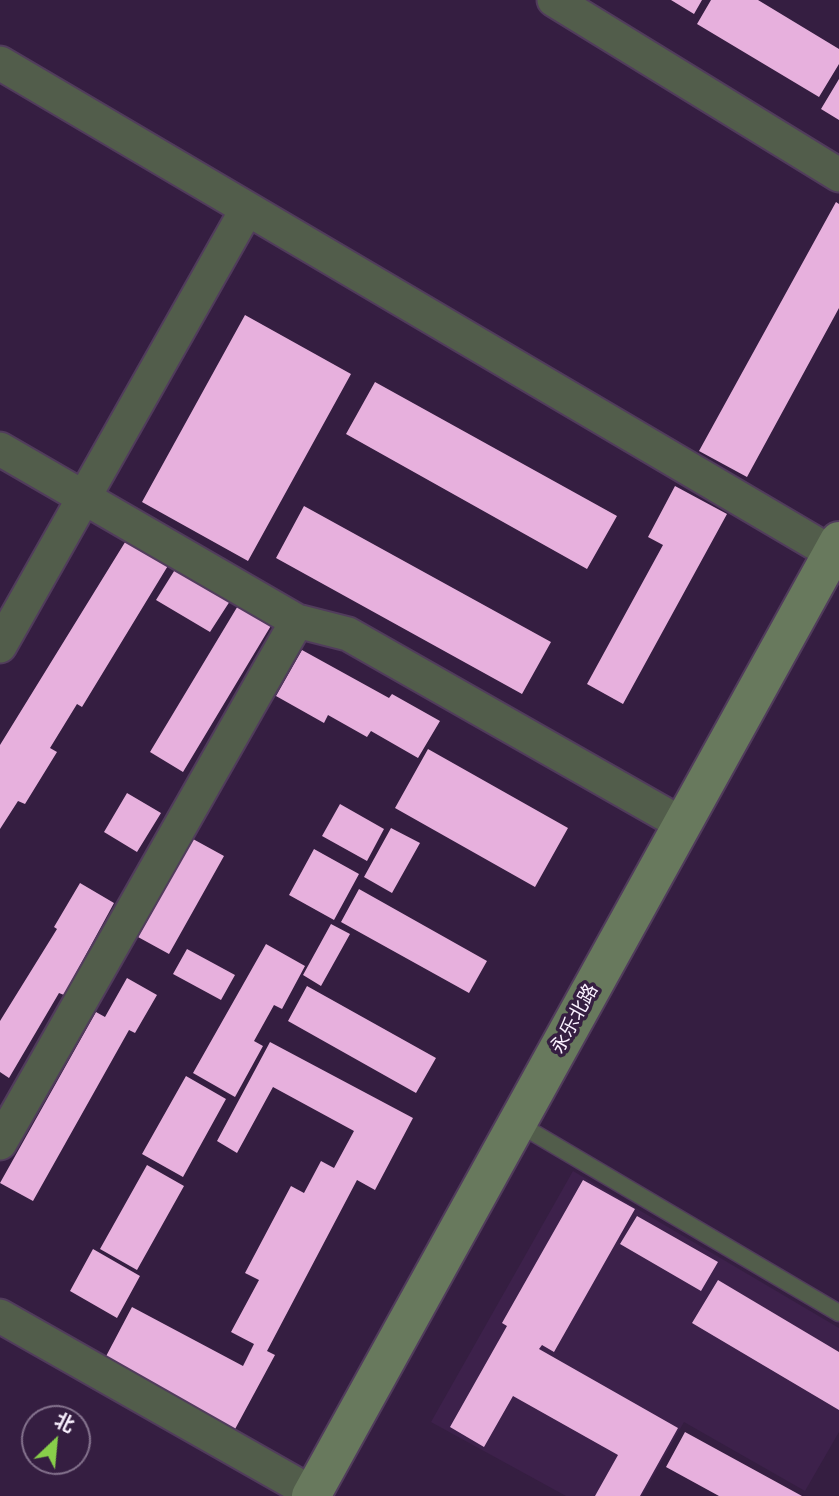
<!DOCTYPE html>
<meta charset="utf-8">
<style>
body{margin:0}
#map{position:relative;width:839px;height:1496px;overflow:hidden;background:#351e41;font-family:Bitter,"Noto Sans SC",serif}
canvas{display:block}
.north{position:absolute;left:21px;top:1405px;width:70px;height:70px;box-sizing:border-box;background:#351e41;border:2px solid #84728d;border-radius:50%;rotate:26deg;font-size:19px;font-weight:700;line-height:28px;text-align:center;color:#faf1ff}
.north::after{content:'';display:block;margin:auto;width:24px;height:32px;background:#88cf4a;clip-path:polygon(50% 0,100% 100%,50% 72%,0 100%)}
</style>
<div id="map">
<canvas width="839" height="1496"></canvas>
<div class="north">北</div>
</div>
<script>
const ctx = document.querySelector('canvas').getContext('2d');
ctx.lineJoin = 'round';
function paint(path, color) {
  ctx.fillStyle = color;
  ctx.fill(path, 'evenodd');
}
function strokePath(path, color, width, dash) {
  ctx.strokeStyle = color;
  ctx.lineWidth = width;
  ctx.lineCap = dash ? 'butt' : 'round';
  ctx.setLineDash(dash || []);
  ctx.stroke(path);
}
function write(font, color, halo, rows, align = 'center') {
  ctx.font = font + ' Bitter,"Noto Sans SC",serif';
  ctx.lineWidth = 7;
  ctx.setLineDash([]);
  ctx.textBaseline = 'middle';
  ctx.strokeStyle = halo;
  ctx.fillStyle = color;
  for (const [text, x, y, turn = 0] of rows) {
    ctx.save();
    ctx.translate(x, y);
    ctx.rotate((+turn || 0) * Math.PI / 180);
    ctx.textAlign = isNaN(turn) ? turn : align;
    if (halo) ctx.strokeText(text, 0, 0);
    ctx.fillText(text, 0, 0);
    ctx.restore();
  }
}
const built = new Path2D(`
 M 573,1171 L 839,1328 L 839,1432 L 805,1491 L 684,1422 L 642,1496 L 566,1496 L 431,1422 Z`);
const building = new Path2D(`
 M 671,0 L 702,0 L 694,14 Z
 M 711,0 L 758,0 L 839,49 L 839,64 L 819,97 L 697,24 Z
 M 839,79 L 839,120 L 821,109 Z
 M 836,202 L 839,204 L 839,308 L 747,477 L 699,451 Z
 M 245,315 L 351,374 L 248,561 L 142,502 Z
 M 375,382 L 617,516 L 587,569 L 346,434 Z
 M 675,486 L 727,514 L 623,704 L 587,684 L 663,545 L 648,537 Z
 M 304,506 L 551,642 L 522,694 L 276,558 Z
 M 127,539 L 169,564 L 82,707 L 77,704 L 50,748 L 57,752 L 25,804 L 18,801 L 0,829 L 0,745 Z
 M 176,568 L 230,601 L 210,632 L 156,600 Z
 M 239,604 L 272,624 L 183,772 L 150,752 Z
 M 302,650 L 389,698 L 392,694 L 440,721 L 418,758 L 371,731 L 367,737 L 328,715 L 324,723 L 276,696 Z
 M 428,749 L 568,828 L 535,887 L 395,808 Z
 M 127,793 L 161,813 L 137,852 L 104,832 Z
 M 340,804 L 384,829 L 367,861 L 322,836 Z
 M 391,828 L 420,843 L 392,893 L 364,877 Z
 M 193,839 L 224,856 L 169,954 L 138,937 Z
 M 314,849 L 359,874 L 334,920 L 289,895 Z
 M 80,883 L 114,903 L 64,995 L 59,993 L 9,1078 L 0,1072 L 0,1021 L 57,929 L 54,927 Z
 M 359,889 L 487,961 L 469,993 L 341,922 Z
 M 331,924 L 350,934 L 321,986 L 303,975 Z
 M 266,944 L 305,966 L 282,1009 L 274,1005 L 254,1041 L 263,1046 L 235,1097 L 193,1073 Z
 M 187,949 L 235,975 L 221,1000 L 173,974 Z
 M 127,978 L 157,995 L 135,1033 L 129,1030 L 33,1201 L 0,1183 L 96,1012 L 105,1017 Z
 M 307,986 L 436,1058 L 416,1093 L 288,1021 Z
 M 270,1042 L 413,1118 L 375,1190 L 357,1180 L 267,1351 L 275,1355 L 234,1431 L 103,1362 L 132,1307 L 243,1366 L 254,1344 L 231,1332 L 259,1280 L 245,1273 L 291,1186 L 304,1193 L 321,1161 L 334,1168 L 354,1131 L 273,1087 L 237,1153 L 217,1141 Z
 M 186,1076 L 226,1099 L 183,1177 L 142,1154 Z
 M 147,1165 L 184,1186 L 137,1270 L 100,1249 Z
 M 583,1180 L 635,1209 L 554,1352 L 542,1345 L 539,1349 L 678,1428 L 640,1496 L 595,1496 L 618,1455 L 513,1396 L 484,1447 L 450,1427 L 507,1326 L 502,1323 Z
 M 637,1216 L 718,1262 L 701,1291 L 620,1244 Z
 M 93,1249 L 140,1276 L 117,1318 L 70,1291 Z
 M 718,1280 L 839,1352 L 839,1410 L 692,1323 Z
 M 685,1432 L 802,1496 L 719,1496 L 666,1467 Z`);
const service = new Path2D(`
 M 517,1123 L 839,1313`);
const minor = new Path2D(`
 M 554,0 L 839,175
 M 0,63 L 832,553
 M 0,449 L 297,621 L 348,634 L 682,824
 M 0,646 L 247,209
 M 0,1143 L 297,621
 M 0,1316 L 312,1493`);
const secondary = new Path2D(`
 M 311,1496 L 839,541`);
const streetNames = [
 ["永乐北路",575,1019,-61]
];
paint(built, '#3d214b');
paint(building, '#e7b0dd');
strokePath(service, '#513c5c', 19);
strokePath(minor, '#513c5c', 37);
strokePath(secondary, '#513c5c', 42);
strokePath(service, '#525d4b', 16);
strokePath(minor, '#525d4b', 33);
strokePath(secondary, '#68795d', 38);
write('19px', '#faf1ff', '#351e41', streetNames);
</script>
